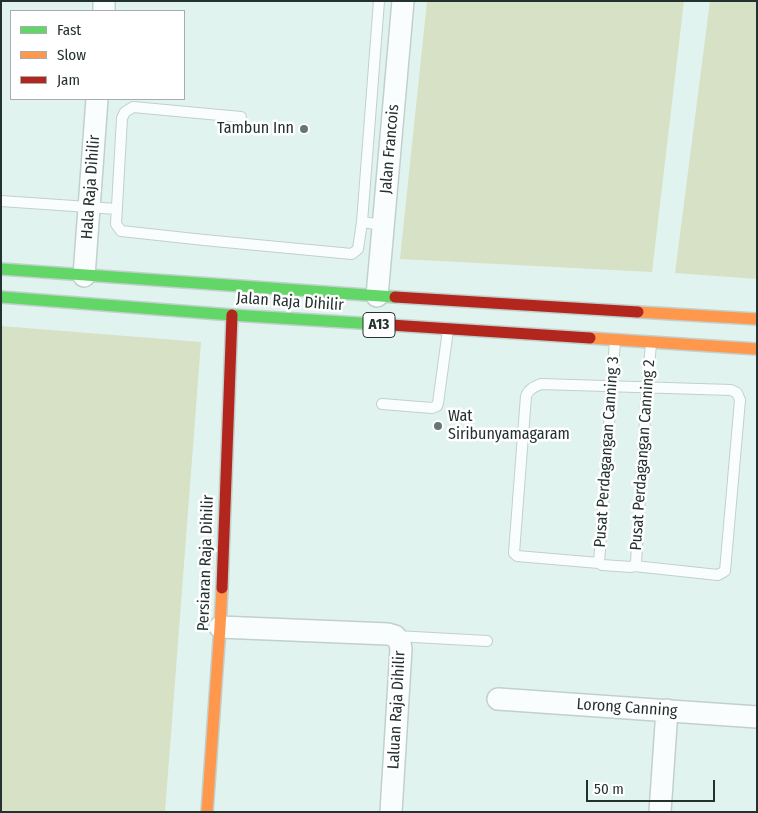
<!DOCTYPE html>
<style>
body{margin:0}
#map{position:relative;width:758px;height:813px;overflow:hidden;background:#e0f3ef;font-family:"Fira Sans Condensed",sans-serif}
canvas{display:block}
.frame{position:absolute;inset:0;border:2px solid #24322f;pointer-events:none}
.legend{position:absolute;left:10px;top:10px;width:175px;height:90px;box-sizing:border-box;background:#fff;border:1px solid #a7adac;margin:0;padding:6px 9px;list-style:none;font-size:15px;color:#24322f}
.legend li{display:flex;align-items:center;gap:10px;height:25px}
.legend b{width:25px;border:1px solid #a7adac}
.scale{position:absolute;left:586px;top:780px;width:129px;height:22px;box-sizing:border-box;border:2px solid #24322f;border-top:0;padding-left:6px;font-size:15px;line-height:18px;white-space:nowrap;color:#24322f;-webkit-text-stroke:4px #fff;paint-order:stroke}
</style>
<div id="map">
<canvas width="758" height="813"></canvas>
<div class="frame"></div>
<ul class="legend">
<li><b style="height:6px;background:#63d668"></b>Fast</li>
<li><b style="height:6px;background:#ff974d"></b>Slow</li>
<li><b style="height:6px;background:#b3261e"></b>Jam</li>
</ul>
<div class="scale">50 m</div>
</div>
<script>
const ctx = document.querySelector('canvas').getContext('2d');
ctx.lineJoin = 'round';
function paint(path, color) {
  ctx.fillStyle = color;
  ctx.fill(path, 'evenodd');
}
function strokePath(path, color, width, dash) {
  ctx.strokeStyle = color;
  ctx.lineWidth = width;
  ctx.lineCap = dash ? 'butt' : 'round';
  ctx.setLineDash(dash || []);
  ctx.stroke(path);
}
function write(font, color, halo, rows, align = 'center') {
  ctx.font = font + ' "Fira Sans Condensed",sans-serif';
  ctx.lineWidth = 5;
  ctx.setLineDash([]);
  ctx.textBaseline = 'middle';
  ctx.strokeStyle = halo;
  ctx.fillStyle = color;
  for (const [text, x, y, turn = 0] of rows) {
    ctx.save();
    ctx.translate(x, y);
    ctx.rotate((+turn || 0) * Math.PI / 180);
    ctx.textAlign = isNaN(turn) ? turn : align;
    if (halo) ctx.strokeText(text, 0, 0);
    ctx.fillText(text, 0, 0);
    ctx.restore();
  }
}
const green = new Path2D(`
 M 427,1 L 684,1 L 652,272 L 400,259 Z
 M 710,1 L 757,1 L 757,279 L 675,273 Z
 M 1,326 L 201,342 L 165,812 L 1,812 Z`);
const lane = new Path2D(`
 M 241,117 L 133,107 L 125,112 L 122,118 L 116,224 L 121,231 L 204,240 L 352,254 L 358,249 L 362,222 L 383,225
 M 1,201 L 117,209
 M 362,222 L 379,1
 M 541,384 L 731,390 L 737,393 L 740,400 L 725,571 L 718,575 L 634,566 L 631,567 L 602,565 L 599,563 L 517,556 L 514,553 L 526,396 C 529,389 534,387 541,384 Z
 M 382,404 L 432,408 L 437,406 L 438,403 L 448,330
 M 599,563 L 615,341
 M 634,566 L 636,562 L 647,388 L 651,344
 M 396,636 L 487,641`);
const street = new Path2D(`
 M 104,11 L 104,1
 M 84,276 L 97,99
 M 377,296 L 403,1
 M 220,627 L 388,634 L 395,636 L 400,643 L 401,649 L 391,812
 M 498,699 L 757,717
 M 660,812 L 667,710`);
const fast = new Path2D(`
 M 1,269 L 395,297
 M 1,297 L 232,315 L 375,324`);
const slow = new Path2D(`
 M 638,312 L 757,319
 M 590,338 L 757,349
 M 207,812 L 220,627 L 222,588`);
const jam = new Path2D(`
 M 395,297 L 638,312
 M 375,324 L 590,338
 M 222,588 L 232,315`);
const markers = [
 [304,129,5,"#667672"],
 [438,426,5,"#667672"]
];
const shields = [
 [379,325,32]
];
const shieldNames = [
 ["A13",379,325]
];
const poiNames = [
 ["Tambun Inn",294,129],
 ["Wat",448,417,"left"],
 ["Siribunyamagaram",448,435,"left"]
];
const streetNames = [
 ["Jalan Francois",390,149,-85],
 ["Hala Raja Dihilir",91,187,-86],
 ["Jalan Raja Dihilir",290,302,4],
 ["Pusat Perdagangan Canning 3",607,452,-86],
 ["Pusat Perdagangan Canning 2",643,455,-86],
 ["Persiaran Raja Dihilir",206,563,-88],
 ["Lorong Canning",627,708,4],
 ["Laluan Raja Dihilir",397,710,-87]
];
paint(green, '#d6e1c6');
strokePath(lane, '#c1d0cd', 12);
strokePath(street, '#c1d0cd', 24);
strokePath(fast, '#c1d0cd', 14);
strokePath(slow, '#c1d0cd', 14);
strokePath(jam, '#c1d0cd', 14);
strokePath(lane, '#fafdfd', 10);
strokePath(street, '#fafdfd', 21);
strokePath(fast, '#63d668', 11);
strokePath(slow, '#ff974d', 11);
strokePath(jam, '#b3261e', 11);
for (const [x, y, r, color] of markers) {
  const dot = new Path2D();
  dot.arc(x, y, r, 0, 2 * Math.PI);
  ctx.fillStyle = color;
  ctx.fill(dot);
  strokePath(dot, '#fff', 2);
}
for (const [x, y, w] of shields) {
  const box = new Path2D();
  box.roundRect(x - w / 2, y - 12.5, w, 25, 4);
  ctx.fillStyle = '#fff';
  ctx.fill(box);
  strokePath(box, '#24322f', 1);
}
write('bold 15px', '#24322f', null, shieldNames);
write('16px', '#24322f', '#fff', poiNames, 'right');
write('16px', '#24322f', '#fff', streetNames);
</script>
